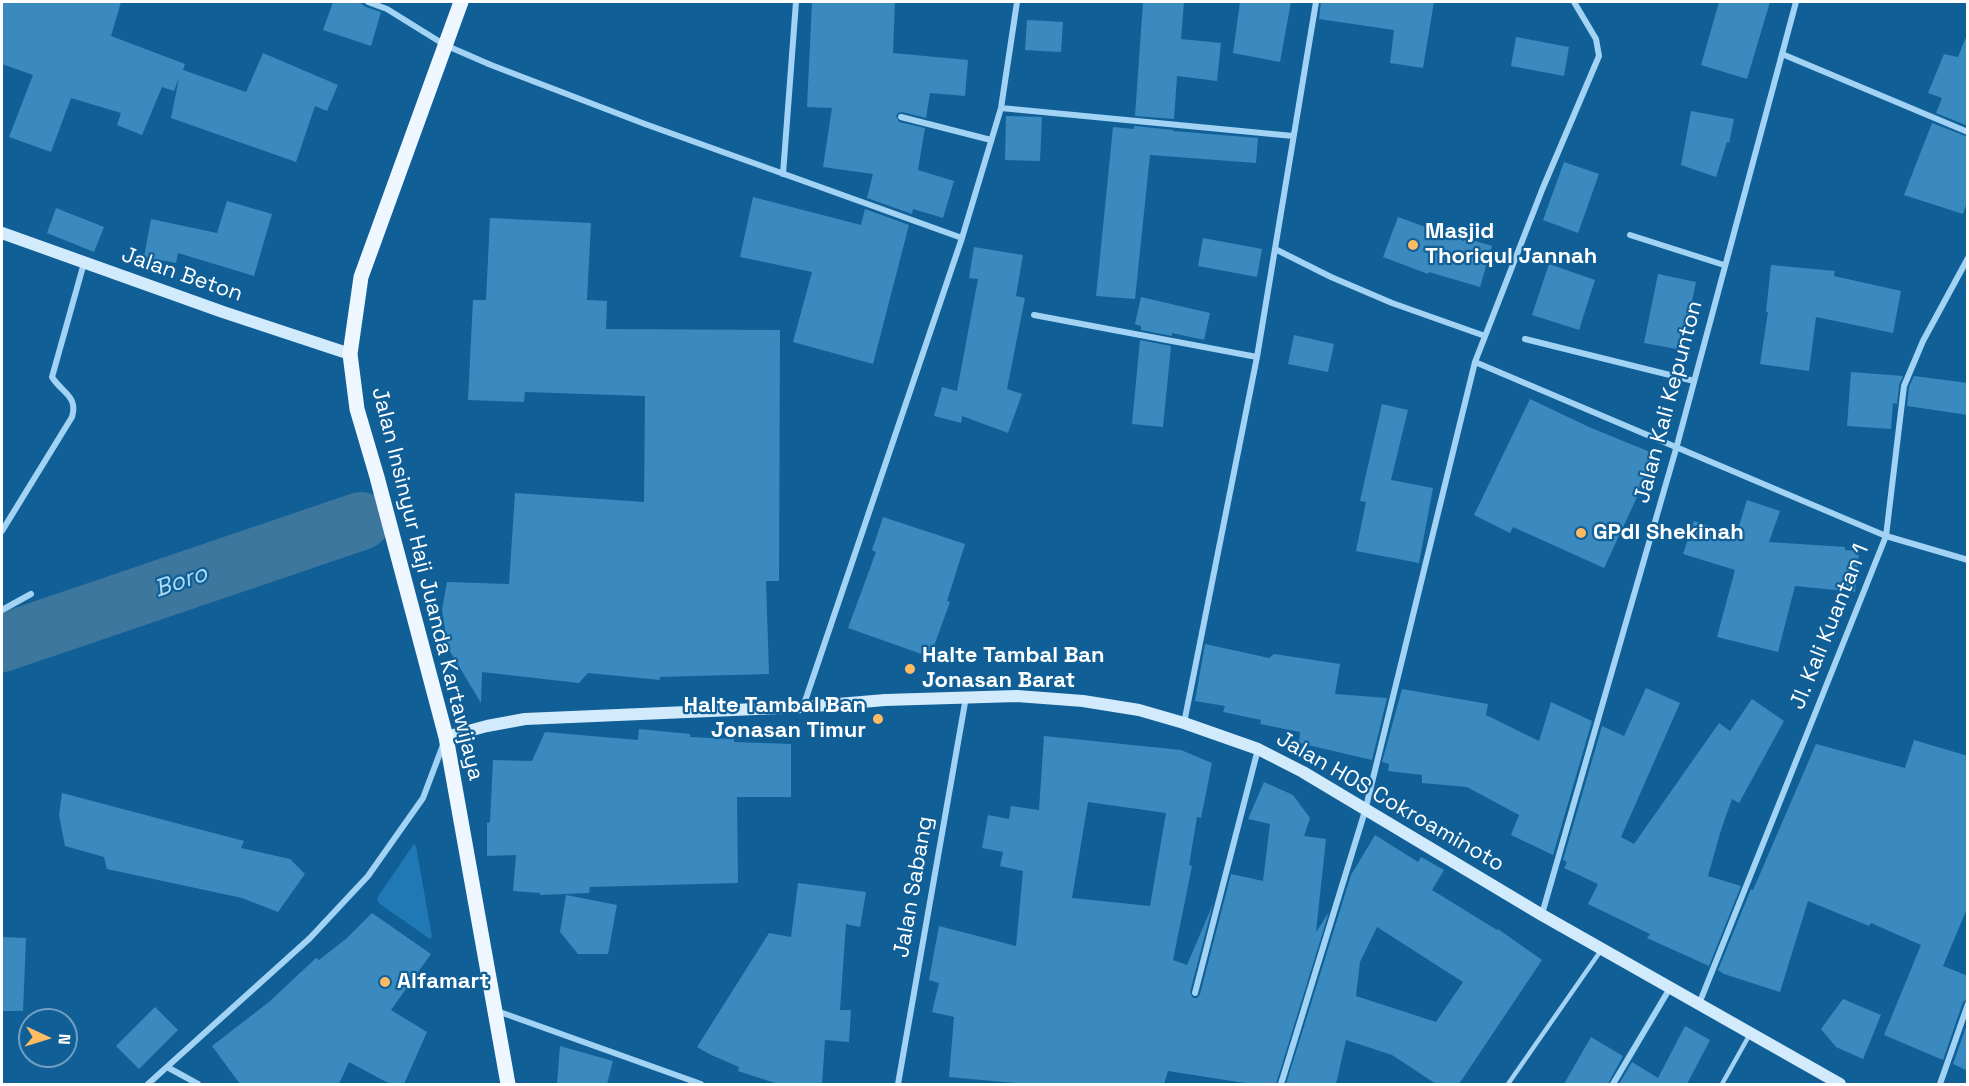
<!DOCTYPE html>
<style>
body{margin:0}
#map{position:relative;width:1969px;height:1086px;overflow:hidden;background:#115f97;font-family:"Space Grotesk",sans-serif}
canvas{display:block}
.frame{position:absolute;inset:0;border:3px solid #fff;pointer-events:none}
.north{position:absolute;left:18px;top:1008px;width:60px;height:60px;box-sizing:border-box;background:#115f97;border:2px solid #709fc1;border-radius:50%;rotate:94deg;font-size:16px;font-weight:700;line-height:24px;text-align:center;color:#fff}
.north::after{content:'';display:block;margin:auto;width:21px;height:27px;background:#ffbb64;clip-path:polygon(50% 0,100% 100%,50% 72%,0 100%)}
</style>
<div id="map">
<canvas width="1969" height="1086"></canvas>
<div class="frame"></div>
<div class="north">N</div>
</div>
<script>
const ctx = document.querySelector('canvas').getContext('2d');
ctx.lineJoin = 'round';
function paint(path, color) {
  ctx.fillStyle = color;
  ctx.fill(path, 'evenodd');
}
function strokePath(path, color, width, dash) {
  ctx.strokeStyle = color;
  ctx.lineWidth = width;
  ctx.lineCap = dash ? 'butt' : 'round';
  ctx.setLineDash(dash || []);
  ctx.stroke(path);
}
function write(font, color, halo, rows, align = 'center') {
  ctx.font = font + ' "Space Grotesk",sans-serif';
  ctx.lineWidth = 4.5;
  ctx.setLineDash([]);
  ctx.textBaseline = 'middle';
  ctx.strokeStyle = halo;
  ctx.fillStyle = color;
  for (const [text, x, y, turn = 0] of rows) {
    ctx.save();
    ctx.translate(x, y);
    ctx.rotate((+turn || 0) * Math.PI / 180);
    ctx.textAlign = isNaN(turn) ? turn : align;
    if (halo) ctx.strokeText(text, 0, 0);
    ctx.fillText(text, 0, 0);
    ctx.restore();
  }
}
const green = new Path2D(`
 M 414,844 L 416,846 L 432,937 L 430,939 L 380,904 L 377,900 L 379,895 Z`);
const river = new Path2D(`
 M 2,643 L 361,521`);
const building = new Path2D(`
 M 2,2 L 121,2 L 111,36 L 185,64 L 183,70 L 246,92 L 263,53 L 338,85 L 327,111 L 315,106 L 296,162 L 171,118 L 179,78 L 174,91 L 162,87 L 142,135 L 117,125 L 121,113 L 71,98 L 51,152 L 9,137 L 33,75 L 2,64 Z
 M 333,2 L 359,2 L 366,7 L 381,12 L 371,46 L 323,30 Z
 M 812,2 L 895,2 L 893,53 L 968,60 L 965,96 L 930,93 L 926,118 L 902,112 L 898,113 L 896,116 L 899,122 L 925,128 L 918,170 L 954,181 L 943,218 L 913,209 L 912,214 L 867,198 L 873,174 L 823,167 L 832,108 L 807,107 Z
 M 1143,2 L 1184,2 L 1181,39 L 1221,43 L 1217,81 L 1177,76 L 1174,119 L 1135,116 Z
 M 1240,2 L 1291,2 L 1280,62 L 1233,53 Z
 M 1321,2 L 1434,2 L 1423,68 L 1390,63 L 1394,30 L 1319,19 Z
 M 1719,2 L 1770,2 L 1747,79 L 1701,65 Z
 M 1027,20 L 1063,22 L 1061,52 L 1025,50 Z
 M 1516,37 L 1569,47 L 1564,76 L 1511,66 Z
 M 1966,37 L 1968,37 L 1968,126 L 1936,113 L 1942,98 L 1928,93 L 1944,54 L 1958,57 Z
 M 1691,111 L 1734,119 L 1729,143 L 1727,142 L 1716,177 L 1681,165 Z
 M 1006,116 L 1042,117 L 1040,161 L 1005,160 Z
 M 1932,123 L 1968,137 L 1968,199 L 1963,214 L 1904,195 Z
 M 1134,126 L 1173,130 L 1173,131 L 1258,138 L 1256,163 L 1150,155 L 1135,299 L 1096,296 L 1113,127 L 1134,129 Z
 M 1564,162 L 1599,174 L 1578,233 L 1543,220 Z
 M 753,197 L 861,225 L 865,209 L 909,225 L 873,364 L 793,342 L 812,272 L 740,257 Z
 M 227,201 L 272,214 L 254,276 L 178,253 L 176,263 L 144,257 L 151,219 L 217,233 Z
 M 56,208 L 104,227 L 94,252 L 47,233 Z
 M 1398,217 L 1464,241 L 1465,238 L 1492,246 L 1480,287 L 1429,272 L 1428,274 L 1383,257 Z
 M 490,218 L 591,223 L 587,300 L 607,301 L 606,329 L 780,330 L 779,581 L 766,581 L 769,674 L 660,677 L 660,680 L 588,673 L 579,683 L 482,672 L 481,703 L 448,648 L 442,610 L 447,582 L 509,584 L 515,493 L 644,502 L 645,396 L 525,392 L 524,402 L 468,400 L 473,300 L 486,300 Z
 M 1203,238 L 1262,249 L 1257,277 L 1198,266 Z
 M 974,247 L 1023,255 L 1016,296 L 1025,298 L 1007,389 L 1022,394 L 1008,433 L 962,416 L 961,423 L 934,416 L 942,387 L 957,391 L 978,279 L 969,278 Z
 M 1549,264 L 1595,280 L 1579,330 L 1532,315 Z
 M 1771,265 L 1835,271 L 1834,276 L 1901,291 L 1893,333 L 1816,317 L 1809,371 L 1760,364 L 1768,312 L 1766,312 Z
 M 1658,274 L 1696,282 L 1682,350 L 1644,343 Z
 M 1141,297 L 1210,313 L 1204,340 L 1172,333 L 1172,336 L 1141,330 L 1141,326 L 1135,324 Z
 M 1294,335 L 1334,344 L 1328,372 L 1288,364 Z
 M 1140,340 L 1171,346 L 1163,427 L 1132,424 Z
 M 1851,372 L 1903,376 L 1899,385 L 1897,404 L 1893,403 L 1891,429 L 1847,426 Z
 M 1914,376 L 1968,383 L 1968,415 L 1907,406 L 1909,387 Z
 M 1530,399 L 1589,427 L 1655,454 L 1638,495 L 1604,568 L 1513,527 L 1510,533 L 1474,515 Z
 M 1382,404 L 1408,410 L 1391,480 L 1433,488 L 1419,563 L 1356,551 L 1366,502 L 1360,501 Z
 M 1747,500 L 1780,511 L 1769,542 L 1845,547 L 1845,550 L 1859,551 L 1855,592 L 1795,586 L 1778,652 L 1717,637 L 1735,570 L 1683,554 L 1694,521 L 1736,535 Z
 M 883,517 L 965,544 L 947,601 L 950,602 L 930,657 L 848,628 L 876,552 L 872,550 Z
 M 1205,644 L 1269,658 L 1274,654 L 1340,664 L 1335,694 L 1387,698 L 1372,760 L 1299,743 L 1300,732 L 1260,724 L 1261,720 L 1223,712 L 1225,706 L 1195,701 Z
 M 1646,688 L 1680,703 L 1621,837 L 1634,844 L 1719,723 L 1730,731 L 1752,699 L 1784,721 L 1739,803 L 1732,799 L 1721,830 L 1708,876 L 1741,886 L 1709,966 L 1647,938 L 1650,934 L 1588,904 L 1598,884 L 1564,868 L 1567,862 L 1563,860 L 1602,726 L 1624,736 Z
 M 1402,689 L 1488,704 L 1486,715 L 1539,741 L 1551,702 L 1592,721 L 1553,855 L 1511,835 L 1519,815 L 1467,787 L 1422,783 L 1422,775 L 1388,771 L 1389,764 L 1382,762 Z
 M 639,729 L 690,734 L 690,737 L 734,739 L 734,742 L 791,744 L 791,797 L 737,797 L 738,883 L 590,887 L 589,893 L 540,895 L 540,893 L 513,891 L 516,855 L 487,856 L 487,823 L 490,822 L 493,760 L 532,761 L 545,732 L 638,740 Z
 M 1044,736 L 1181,750 L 1212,763 L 1201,818 L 1197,817 L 1189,865 L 1192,866 L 1173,960 L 1187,965 L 1213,904 L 1190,992 L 1193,998 L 1197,998 L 1200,994 L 1231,874 L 1263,881 L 1270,824 L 1248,819 L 1264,782 L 1293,795 L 1310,818 L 1304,836 L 1326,839 L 1316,932 L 1329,912 L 1276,1084 L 1251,1084 L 1168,1071 L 1164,1084 L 1014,1084 L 1014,1083 L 949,1077 L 954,1017 L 932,1012 L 939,983 L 929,980 L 939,926 L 1016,946 L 1023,871 L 1000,866 L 1003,852 L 982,848 L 988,815 L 1009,819 L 1011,806 L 1039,810 ZM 1088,802 L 1166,813 L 1150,906 L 1072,898 Z
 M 1914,740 L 1968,756 L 1968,906 L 1943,966 L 1968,976 L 1968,999 L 1963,1002 L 1943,1060 L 1884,1035 L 1921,945 L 1871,923 L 1869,926 L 1808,901 L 1780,992 L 1724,974 L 1718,970 L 1751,889 L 1753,890 L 1816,744 L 1905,768 Z
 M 62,793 L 244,841 L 241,848 L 290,859 L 305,874 L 278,912 L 242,898 L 107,869 L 104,857 L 65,846 L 59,815 Z
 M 1375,835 L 1418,862 L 1421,857 L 1444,870 L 1432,890 L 1497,930 L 1498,929 L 1542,960 L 1459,1084 L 1436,1084 L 1392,1055 L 1346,1040 L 1336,1084 L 1286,1084 L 1351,875 ZM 1377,927 L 1463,982 L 1436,1022 L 1356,996 L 1360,962 Z
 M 798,883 L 866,892 L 860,927 L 846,924 L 840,1010 L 851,1010 L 849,1042 L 825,1040 L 822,1084 L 778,1084 L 738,1071 L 739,1067 L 709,1054 L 697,1047 L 769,933 L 791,937 Z
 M 566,895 L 617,905 L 608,954 L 578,954 L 560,932 Z
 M 372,913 L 431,954 L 391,1010 L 427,1032 L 404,1084 L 390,1084 L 349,1062 L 339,1084 L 240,1084 L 212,1046 L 269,1002 L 316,958 L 319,960 L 347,938 Z
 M 2,937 L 26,938 L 23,1011 L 2,1011 Z
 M 1843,999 L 1881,1015 L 1863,1059 L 1836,1047 L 1821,1029 Z
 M 155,1007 L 178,1030 L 139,1069 L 116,1046 Z
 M 1968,1021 L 1968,1071 L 1953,1064 Z
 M 1685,1026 L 1710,1040 L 1687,1084 L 1619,1084 L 1632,1062 L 1658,1078 Z
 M 1591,1037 L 1623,1056 L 1608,1084 L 1564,1084 Z
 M 560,1046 L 613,1061 L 607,1084 L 557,1084 Z`);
const service = new Path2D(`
 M 1508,1084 L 1602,949
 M 1722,1084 L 1750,1034`);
const minor = new Path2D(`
 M 368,2 L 387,9 L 445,45 L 491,65 L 645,124 L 962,238 L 803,707
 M 1782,54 L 1968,132
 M 1001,108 L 1293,136
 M 901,117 L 991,140
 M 783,174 L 796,2
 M 1630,235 L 1724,265
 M 962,238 L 1001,108 L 1017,2
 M 1275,249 L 1331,277 L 1392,303 L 1485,336
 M 1034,315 L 1257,357
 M 1525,339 L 1694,381
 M 1475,362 L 1886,536 L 1968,560
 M 2,531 L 72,417 C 78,396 63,394 52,377 L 84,263
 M 2,610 L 31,594
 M 1184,723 L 1257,357 L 1316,2
 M 1542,914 L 1676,449 L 1796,2
 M 1195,993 L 1258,749
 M 1699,1004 L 1886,536 L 1904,386 L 1923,341 L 1968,258
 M 497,1011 L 701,1084
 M 167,1067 L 198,1084
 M 148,1084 L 310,938 L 368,876 L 423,798 L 443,745
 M 898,1084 L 966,697
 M 1281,1084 L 1365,811 L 1475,362 L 1542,190 L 1599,56 L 1596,39 L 1574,2
 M 1613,1084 L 1670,988
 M 1940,1084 L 1968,1004`);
const secondary = new Path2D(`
 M 2,233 L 223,312 L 350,354
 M 446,737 L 487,726 L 525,719 L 803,707 L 885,700 L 1017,696 L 1083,701 L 1139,710 L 1184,723 L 1258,749 L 1303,772 L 1542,915 L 1840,1084`);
const primary = new Path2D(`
 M 461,2 L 361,277 L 350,354 L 357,409 L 377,477 L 446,737 L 508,1084`);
const markers = [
 [1413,245,6,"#ffbb64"],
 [1581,533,6,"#ffbb64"],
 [910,669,6,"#ffbb64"],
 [878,719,6,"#ffbb64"],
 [385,982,6,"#ffbb64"]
];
const poiNames = [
 ["Masjid",1425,232],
 ["Thoriqul Jannah",1425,257],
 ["GPdI Shekinah",1593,533],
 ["Halte Tambal Ban",922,656],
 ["Jonasan Barat",922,681],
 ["Halte Tambal Ban",866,706,"right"],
 ["Jonasan Timur",866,731,"right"],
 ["Alfamart",397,982]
];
const streetNames = [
 ["Jalan Beton",182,275,19],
 ["Jalan Kali Kepunton",1669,402,-75],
 ["Jalan Insinyur Haji Juanda Kartawijaya",427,584,76],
 ["Jl. Kali Kuantan 1",1830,627,-68],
 ["Jalan HOS Cokroaminoto",1390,802,30],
 ["Jalan Sabang",914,887,-80]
];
const waterNames = [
 ["Boro",181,582,-19]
];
paint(green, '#2079b5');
strokePath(river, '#3e779e', 58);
paint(building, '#3a89bf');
strokePath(service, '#a2d3f4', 4.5);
strokePath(minor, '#a2d3f4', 6);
strokePath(secondary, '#d1ebfd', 12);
strokePath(primary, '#eef7ff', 15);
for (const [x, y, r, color] of markers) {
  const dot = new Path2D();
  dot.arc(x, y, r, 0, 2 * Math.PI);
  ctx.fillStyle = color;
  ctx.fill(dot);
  strokePath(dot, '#115f97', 2);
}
write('bold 22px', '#fff', '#115f97', poiNames, 'left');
write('22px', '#fff', '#115f97', streetNames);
write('italic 24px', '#aedcfa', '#115f97', waterNames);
</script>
